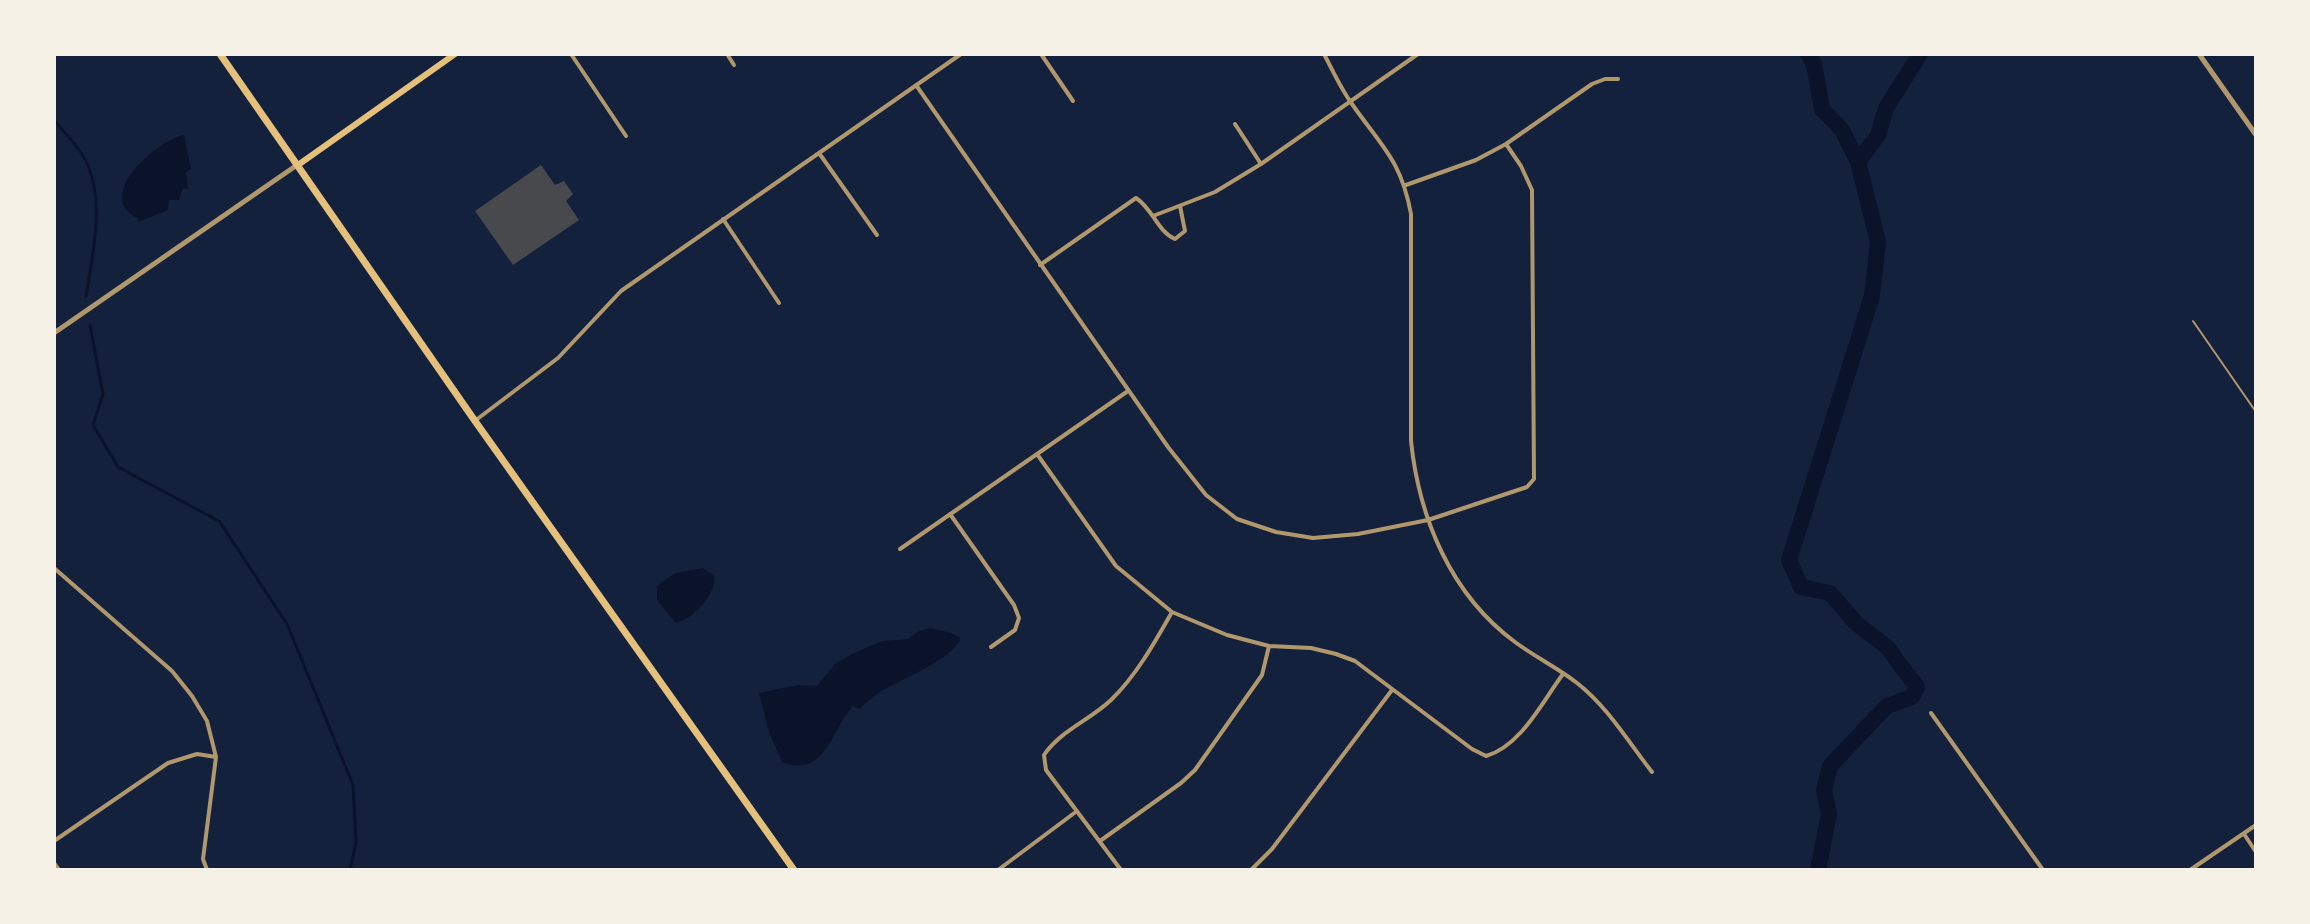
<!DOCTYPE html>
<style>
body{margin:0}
#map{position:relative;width:2310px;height:924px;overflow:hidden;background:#14213d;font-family:"Source Sans 3",sans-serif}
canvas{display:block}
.frame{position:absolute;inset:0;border:56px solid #f6f1e7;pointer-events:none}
</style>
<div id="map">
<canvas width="2310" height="924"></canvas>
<div class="frame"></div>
</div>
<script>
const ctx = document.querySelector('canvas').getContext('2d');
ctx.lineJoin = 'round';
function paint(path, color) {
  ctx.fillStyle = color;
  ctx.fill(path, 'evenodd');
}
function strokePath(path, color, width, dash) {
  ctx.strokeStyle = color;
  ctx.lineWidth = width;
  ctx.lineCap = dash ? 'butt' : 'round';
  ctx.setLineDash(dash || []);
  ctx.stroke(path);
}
const water = new Path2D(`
 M 184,135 L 191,169 L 186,172 L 188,189 L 183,188 L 179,200 L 169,200 L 168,210 L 138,222 L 138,218 C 92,197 157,140 184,135 Z
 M 703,568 L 714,576 C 717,594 693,619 676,623 L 657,600 L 657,586 L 675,573 Z
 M 930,628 L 951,633 L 960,638 L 960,641 C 939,671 885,680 860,709 L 853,706 C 832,728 825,780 782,762 L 769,732 L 759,693 L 797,685 L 817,686 L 835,664 L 850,655 L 882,641 L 908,639 L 919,631 Z`);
const stream = new Path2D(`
 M 54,120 C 63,131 74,142 82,154 C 107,194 93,254 86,296
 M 90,325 L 103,394 L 93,425 L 118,467 L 219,521 L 287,624 L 353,785 L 356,842 L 350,870`);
const river = new Path2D(`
 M 1808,54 L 1814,64 L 1822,109 L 1842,130 L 1858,162
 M 1818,870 L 1829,814 L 1824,790 L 1830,766 L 1887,706 L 1912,697 L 1917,687 L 1887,647 L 1857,624 L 1830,593 L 1801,587 L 1789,560 L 1872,296 L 1878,242 L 1858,162 L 1878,135 L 1886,108 L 1920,54`);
const building = new Path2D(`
 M 541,165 L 555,185 L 564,181 L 573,194 L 566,201 L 579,220 L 513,265 L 475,211 Z`);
const service = new Path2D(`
 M 2193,321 L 2256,412`);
const minor = new Path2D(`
 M 571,54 L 626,136
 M 727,54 L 734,65
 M 1041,54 L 1073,101
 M 1324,54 C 1333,71 1341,89 1352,104 C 1382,147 1401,160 1411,214 L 1411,441 C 1419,518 1451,595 1515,642 C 1535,657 1558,668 1577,683 C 1607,706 1629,743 1652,772
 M 916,85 L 1168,447 L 1206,495 L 1237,519 L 1276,532 L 1313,538 L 1358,534 L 1428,520 L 1527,487 L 1534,479 L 1532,190 L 1521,166 L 1506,144
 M 1235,124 L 1261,164
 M 819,153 L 877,235
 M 1406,185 L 1476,160 L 1506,144 L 1592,84 L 1605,79 L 1618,79
 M 1153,216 L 1215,192 L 1261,164 L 1418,54
 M 723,219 L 779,303
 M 1040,265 L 1136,198 C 1153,209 1157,231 1175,239 L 1185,231 L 1180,206
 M 476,420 L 558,358 L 621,291 L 961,54
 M 1037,454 L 1116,566 L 1172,612 L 1227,635 L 1269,646 L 1311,648 L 1336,654 L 1355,661 L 1472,749 L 1486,756 C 1521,746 1542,702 1563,674
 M 950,514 L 1014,605 L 1019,618 L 1015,630 L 991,647
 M 900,549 L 1128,391
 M 54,568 L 172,671 L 192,696 L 207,721 L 216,757 L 203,859 L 207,870
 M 1931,713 L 2043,870
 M 2244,834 L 2256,852
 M 54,841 L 168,763 L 197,754 L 216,757
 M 1100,841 L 1181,783 L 1195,770 L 1262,675 L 1269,646
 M 54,863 L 59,870
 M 998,870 L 1077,811
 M 1121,870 L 1046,770 L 1044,755 C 1060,731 1090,720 1111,700 C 1136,676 1155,642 1172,612
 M 1251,870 L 1272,849 L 1392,690
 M 2190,870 L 2256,825`);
const tertiary = new Path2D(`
 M 2199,54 L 2256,135
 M 54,333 L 297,165`);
const secondary = new Path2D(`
 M 298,165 L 455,54`);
const primary = new Path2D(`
 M 220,54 L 475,421 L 794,870`);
paint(water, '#0b132b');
strokePath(stream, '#0b132b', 3);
strokePath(river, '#0b132b', 16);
paint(building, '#48494c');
strokePath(service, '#b1986c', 2);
strokePath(minor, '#b1986c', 4);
strokePath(tertiary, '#b1986c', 5);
strokePath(secondary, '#e5c07b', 6);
strokePath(primary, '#e5c07b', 7);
</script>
